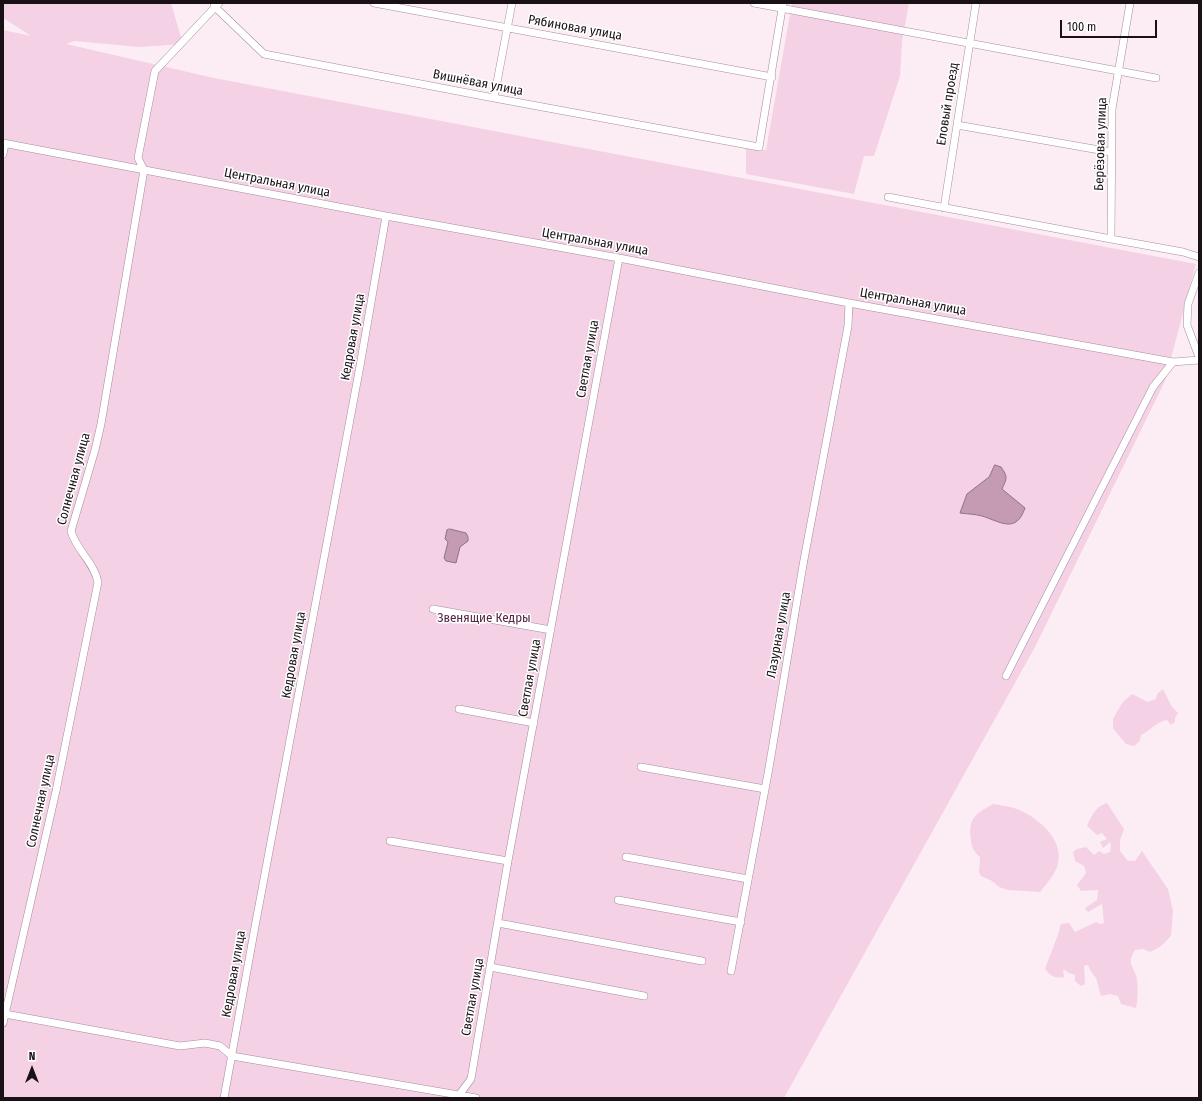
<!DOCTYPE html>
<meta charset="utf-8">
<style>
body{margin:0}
#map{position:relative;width:1202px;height:1101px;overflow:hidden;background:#fcedf5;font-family:"Fira Sans Condensed",sans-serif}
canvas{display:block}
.frame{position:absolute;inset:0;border:4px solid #1a1116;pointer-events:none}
.north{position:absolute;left:12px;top:1049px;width:40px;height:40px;-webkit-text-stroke:3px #fff;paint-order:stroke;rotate:0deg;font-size:11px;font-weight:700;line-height:16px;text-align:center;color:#1a1116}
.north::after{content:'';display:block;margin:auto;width:14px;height:18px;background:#1a1116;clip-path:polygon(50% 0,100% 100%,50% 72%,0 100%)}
.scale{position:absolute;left:1060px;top:20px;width:97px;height:18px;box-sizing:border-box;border:2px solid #1a1116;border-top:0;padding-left:5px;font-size:12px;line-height:14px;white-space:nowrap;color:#1a1116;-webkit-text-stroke:3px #fff;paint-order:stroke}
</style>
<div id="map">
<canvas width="1202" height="1101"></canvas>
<div class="frame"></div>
<div class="north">N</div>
<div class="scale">100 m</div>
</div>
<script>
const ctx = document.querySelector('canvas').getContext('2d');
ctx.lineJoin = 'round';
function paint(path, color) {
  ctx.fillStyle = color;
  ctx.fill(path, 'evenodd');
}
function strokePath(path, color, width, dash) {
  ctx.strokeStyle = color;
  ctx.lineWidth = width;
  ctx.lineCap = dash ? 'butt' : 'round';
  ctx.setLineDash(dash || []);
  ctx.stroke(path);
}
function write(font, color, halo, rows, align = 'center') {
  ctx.font = font + ' "Fira Sans Condensed",sans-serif';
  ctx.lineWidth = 3;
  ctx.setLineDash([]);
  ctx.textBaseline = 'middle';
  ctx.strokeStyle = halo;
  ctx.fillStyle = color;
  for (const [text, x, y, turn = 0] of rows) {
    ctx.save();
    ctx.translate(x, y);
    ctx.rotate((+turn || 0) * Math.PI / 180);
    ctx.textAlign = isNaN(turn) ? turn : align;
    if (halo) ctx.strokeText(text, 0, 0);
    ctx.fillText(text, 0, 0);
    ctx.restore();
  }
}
const green = new Path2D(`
 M 3,3 L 171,3 L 183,44 L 139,47 L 74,41 L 66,44 L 214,78 L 1196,264 L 1165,381 L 1035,647 L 784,1098 L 3,1098 L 3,30 L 31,36 L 3,18 Z
 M 792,3 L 909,3 L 902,41 L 900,76 L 874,156 L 864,156 L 854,194 L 746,174 L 746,149 L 766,150 Z
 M 1163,689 L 1172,707 L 1178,713 L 1175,718 L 1175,722 L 1171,725 L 1167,720 C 1156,722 1150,731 1141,735 L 1140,741 L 1134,746 L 1126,744 L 1120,737 L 1113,728 L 1113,719 L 1122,703 L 1132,694 L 1148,702 L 1156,699 L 1157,694 Z
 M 1107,803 L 1124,829 L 1120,840 L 1120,851 L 1128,861 L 1135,861 L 1142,851 L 1168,889 L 1173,911 L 1171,936 L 1160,947 L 1150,952 L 1143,949 L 1135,950 C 1126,965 1134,965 1137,979 C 1138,988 1138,999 1136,1008 L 1121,1004 L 1118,996 L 1110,994 L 1101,996 L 1096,978 L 1090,970 L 1088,965 L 1084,966 L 1085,984 L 1081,986 L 1075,981 L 1075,975 L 1069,973 L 1063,969 L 1064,977 C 1055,979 1051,976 1045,969 C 1050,954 1057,940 1061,924 L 1069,923 L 1075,932 L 1096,922 L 1100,924 L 1104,923 L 1102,904 L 1088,912 L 1085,908 L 1097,900 L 1098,890 L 1081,891 L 1077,885 L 1086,873 L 1084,866 L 1075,861 L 1073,852 L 1077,849 L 1086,847 L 1094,855 L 1099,851 L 1104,854 L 1110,852 L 1111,846 L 1110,842 L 1103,848 L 1100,842 L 1107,839 L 1102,833 L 1097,835 L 1087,826 C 1092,815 1095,807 1107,803 Z
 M 993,804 C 1000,805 1007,806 1014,808 C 1035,815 1064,838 1058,863 C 1056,874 1046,884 1040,892 L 1008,890 L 999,887 L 992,881 L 981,876 L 979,872 L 980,857 C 974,852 972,848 971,841 C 968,818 974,815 993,804 Z`);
const water = new Path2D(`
 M 995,465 L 1001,467 C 1008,477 1007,478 1002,489 L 1025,508 C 1016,534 1001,522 982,516 C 975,514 967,514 960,513 L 967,494 L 989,477 Z
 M 450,529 L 466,533 L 468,537 L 468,541 L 460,547 L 456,563 L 446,561 L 444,558 L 448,542 L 445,539 L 447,530 Z`);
const street = new Path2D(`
 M 214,3 L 215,7 L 264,54 L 494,98 L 759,147 L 783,3
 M 374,3 L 772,77
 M 754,3 L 1156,78
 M 494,98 L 512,3
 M 957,125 L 1111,152
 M 3,143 L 386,216 L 619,258 L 849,303 L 1173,362 L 1199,360
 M 3,154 L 5,144
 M 888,197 L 1111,239 L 1183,252 L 1199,257
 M 944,208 L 976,3
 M 1111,239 L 1112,109 L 1130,3
 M 1199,273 L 1188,304 L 1187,325 L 1199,357
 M 433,609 L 551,630
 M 1006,676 L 1153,387 L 1173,362
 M 459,709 L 534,723
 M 641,767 L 765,789
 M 390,841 L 508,861
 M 626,857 L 748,879
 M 618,900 L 741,922
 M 498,923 L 702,961
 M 490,967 L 644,996
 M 731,971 L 769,768 L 803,565 L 848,326 L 849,303
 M 5,1014 L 180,1046 L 205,1043 L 220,1046 L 232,1056 L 476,1098
 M 3,1023 L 56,791 L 98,582 C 94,562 76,550 71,531 L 95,450 L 101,424 L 144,170 L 138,158 L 155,71 L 219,3
 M 224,1098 L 254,932 L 360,366 L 386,216
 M 458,1098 L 459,1095 L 471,1079 L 508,861 L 619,258`);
const streetNames = [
 ["Рябиновая улица",575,28,10],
 ["Вишнёвая улица",478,83,11],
 ["Еловый проезд",948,104,-81],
 ["Берёзовая улица",1101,144,-88],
 ["Центральная улица",277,183,11],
 ["Центральная улица",595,242,10],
 ["Центральная улица",913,302,10],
 ["Кедровая улица",353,337,-80],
 ["Светлая улица",588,359,-80],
 ["Солнечная улица",74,479,-75],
 ["Лазурная улица",779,635,-80],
 ["Кедровая улица",294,655,-80],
 ["Светлая улица",530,678,-80],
 ["Солнечная улица",41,801,-78],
 ["Кедровая улица",234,974,-80],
 ["Светлая улица",473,997,-80]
];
const parkNames = [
 ["Звенящие Кедры",484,618]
];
paint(green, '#f5d1e5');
paint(water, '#c49bb2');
strokePath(water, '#917283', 1);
strokePath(street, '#a48d9a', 8);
strokePath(street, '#fff', 7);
write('13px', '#1a1116', '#fff', streetNames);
write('13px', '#572545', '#fff', parkNames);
</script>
